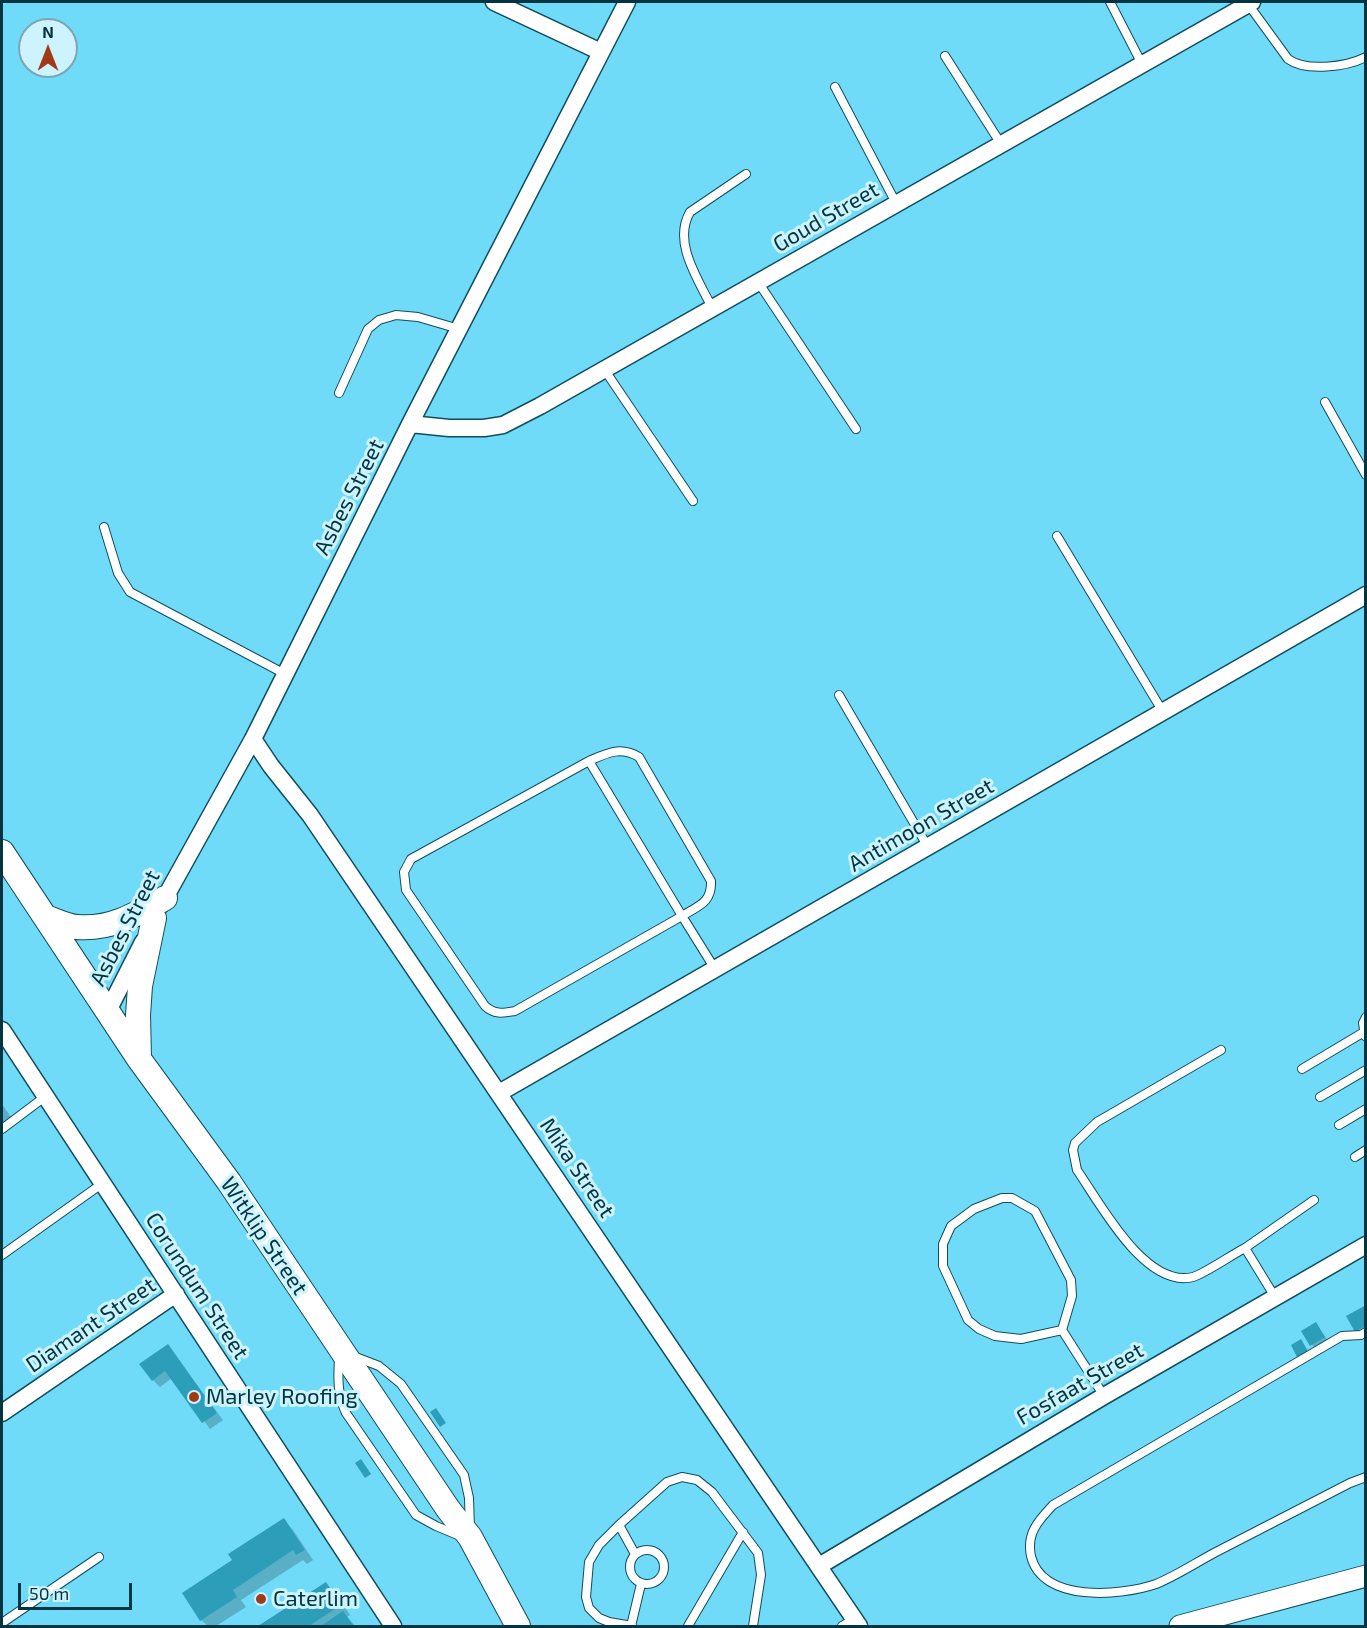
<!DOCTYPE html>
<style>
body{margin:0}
#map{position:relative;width:1367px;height:1628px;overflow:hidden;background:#6fdbf8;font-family:"Exo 2",sans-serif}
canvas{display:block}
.frame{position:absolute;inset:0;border:3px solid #023541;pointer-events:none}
.north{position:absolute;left:18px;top:18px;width:60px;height:60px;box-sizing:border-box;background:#ccf3fe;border:2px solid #7ba7b2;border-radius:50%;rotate:0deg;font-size:16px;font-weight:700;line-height:24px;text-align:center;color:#023541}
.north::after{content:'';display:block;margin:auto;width:21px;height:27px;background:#a13a17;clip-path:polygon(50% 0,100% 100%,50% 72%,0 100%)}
.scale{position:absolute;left:18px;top:1583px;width:114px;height:27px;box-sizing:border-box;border:3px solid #023541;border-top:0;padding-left:8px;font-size:18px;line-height:21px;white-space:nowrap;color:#023541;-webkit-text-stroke:4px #ccf3fe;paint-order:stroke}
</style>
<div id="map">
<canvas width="1367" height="1628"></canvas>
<div class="frame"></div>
<div class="north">N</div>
<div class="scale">50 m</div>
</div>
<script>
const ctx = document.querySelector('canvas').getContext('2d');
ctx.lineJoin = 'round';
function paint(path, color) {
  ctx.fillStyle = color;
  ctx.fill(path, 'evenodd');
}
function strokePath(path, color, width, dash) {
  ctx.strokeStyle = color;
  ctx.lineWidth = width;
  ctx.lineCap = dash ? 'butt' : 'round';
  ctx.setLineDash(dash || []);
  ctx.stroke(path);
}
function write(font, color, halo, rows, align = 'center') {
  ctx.font = font + ' "Exo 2",sans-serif';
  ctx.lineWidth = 6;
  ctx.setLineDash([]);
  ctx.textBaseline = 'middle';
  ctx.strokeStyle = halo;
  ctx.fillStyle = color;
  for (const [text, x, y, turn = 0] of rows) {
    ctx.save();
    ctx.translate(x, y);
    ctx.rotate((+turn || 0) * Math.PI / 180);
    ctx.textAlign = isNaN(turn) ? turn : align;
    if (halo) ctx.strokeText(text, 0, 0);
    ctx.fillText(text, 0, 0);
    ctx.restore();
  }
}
const shadow = new Path2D(`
 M 2,1104 L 13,1120 L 2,1128 Z
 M 1316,1324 L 1329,1342 L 1316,1349 L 1312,1345 Z
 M 167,1346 L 223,1420 L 210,1429 L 172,1378 L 160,1387 L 153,1380 Z
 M 284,1520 L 293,1530 L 313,1560 L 307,1564 L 303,1560 L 241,1600 L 246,1607 L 216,1626 L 208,1626 L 201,1620 L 234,1561 Z
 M 326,1584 L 335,1593 L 350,1615 L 347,1617 L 355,1626 L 260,1626 Z`);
const building = new Path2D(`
 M 1366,1305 L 1366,1326 L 1355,1332 L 1346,1316 Z
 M 1316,1322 L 1325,1337 L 1310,1346 L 1301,1331 Z
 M 1301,1339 L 1309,1353 L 1298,1359 L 1291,1345 Z
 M 168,1344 L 217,1413 L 202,1423 L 165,1371 L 152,1381 L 139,1364 Z
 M 436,1408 L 446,1423 L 440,1427 L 430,1412 Z
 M 361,1459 L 371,1474 L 365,1478 L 355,1463 Z
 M 284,1518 L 305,1550 L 296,1555 L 293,1550 L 233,1590 L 237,1597 L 200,1621 L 182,1593 L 232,1560 L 228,1554 Z
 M 326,1582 L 341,1605 L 309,1626 L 258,1626 Z
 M 343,1611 L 354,1626 L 321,1626 Z`);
const service = new Path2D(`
 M 1110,2 L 1142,64
 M 1248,4 L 1288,59 C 1306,72 1346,67 1366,57
 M 945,56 L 1001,144
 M 835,87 L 896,203
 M 758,282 L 856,429
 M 712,308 C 699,280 672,243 690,212 L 746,174
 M 604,369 L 693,501
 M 339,393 L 368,329 L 379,320 L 396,315 L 418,317 L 459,329
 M 1325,402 L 1366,475
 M 104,527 L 118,573 L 130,592 L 285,674
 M 1057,536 L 1163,712
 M 839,695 L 928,847
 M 589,761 L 682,916 C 698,906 712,903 711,881 L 639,757 C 620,746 607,753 589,761 L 411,859 L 404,872 L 406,890 L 485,1006 C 495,1015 503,1013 515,1011 L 682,916 L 715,969
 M 1365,1036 L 1363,1023 L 1366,1017
 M 1221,1050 L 1097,1122 L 1075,1143 L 1073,1150 L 1077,1170 C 1100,1203 1145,1289 1193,1277 C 1204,1274 1233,1254 1245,1248
 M 1302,1069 L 1364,1032
 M 1320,1097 L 1366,1070
 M 1339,1125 L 1366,1109
 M 2,1129 L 46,1096
 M 1355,1157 L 1366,1150
 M 2,1255 L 103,1183
 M 1275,1297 L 1245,1248 L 1314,1200
 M 1062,1330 L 1021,1339 L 995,1336 L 979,1329 L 968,1320 L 943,1266 L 943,1244 L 951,1226 L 974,1209 L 1002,1198 L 1012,1198 L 1035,1211 L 1071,1280 L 1072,1296 L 1062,1330 L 1104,1396
 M 1366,1332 L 1361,1335 L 1342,1336 L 1053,1505 C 1039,1520 1026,1533 1031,1556 C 1042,1603 1121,1596 1156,1584 C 1176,1576 1197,1562 1216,1552 C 1261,1529 1306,1506 1350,1483 L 1366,1477
 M 353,1356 L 379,1366 L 401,1384 L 464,1475 L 469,1498 L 470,1529
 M 339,1357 C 338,1378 337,1394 346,1413 L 416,1515 L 436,1526 L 460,1536
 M 619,1525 L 635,1554
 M630 1567a17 17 0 1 1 34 0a17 17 0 1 1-34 0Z
 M 2,1623 L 99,1557
 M 631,1626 L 641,1584
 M 632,1626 L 609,1622 L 599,1618 L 589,1608 L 586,1597 L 589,1562 L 599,1545 L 619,1525 L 667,1482 L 682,1477 L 697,1480 L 712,1492 L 758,1553 L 761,1575 L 753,1626
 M 688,1626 L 743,1532
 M 842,1626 L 854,1619`);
const minor = new Path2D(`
 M 494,2 L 601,52
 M 410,424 L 449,428 L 484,428 L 503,425 L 540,406 L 1252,2
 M 253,739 L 271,766 L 310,815 L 859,1626
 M 161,905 L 253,739 L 410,424 L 627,2
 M 108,1011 L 143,942
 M 2,1030 L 393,1626
 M 499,1093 L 1366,595
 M 2,1413 L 176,1294
 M 819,1566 L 1104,1396 L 1366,1245`);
const tertiary = new Path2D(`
 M 1180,1626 L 1366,1576`);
const secondary = new Path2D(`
 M 2,852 L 139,1059 L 229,1182 L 448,1509 L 470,1537 L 518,1626
 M 45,917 C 55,920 66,926 77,927 C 111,930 137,914 165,898
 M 139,1058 L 138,1015 L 140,986 L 154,918`);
const markers = [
 [194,1397,6,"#a13a17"],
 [261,1599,6,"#a13a17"]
];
const streetNames = [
 ["Goud Street",826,217,-30],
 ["Asbes Street",349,497,-63],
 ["Antimoon Street",921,825,-30],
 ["Asbes Street",125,928,-63],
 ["Mika Street",577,1168,56],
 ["Witklip Street",264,1236,56],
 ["Corundum Street",197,1286,57],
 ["Diamant Street",91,1325,-34],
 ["Fosfaat Street",1080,1384,-30]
];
const poiNames = [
 ["Marley Roofing",206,1397],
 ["Caterlim",273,1599]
];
paint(shadow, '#0003');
paint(building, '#2d9eb9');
strokePath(service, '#104e5d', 10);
strokePath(minor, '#104e5d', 19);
strokePath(tertiary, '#104e5d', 23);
strokePath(secondary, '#104e5d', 26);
strokePath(service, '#fff', 8);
strokePath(minor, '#fff', 16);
strokePath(tertiary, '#fff', 21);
strokePath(secondary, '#fff', 24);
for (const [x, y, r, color] of markers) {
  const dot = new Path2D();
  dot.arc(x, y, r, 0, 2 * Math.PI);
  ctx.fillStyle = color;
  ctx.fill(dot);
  strokePath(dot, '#ccf3fe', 2);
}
write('22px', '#023541', '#ccf3fe', streetNames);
write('22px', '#023541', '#ccf3fe', poiNames, 'left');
</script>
